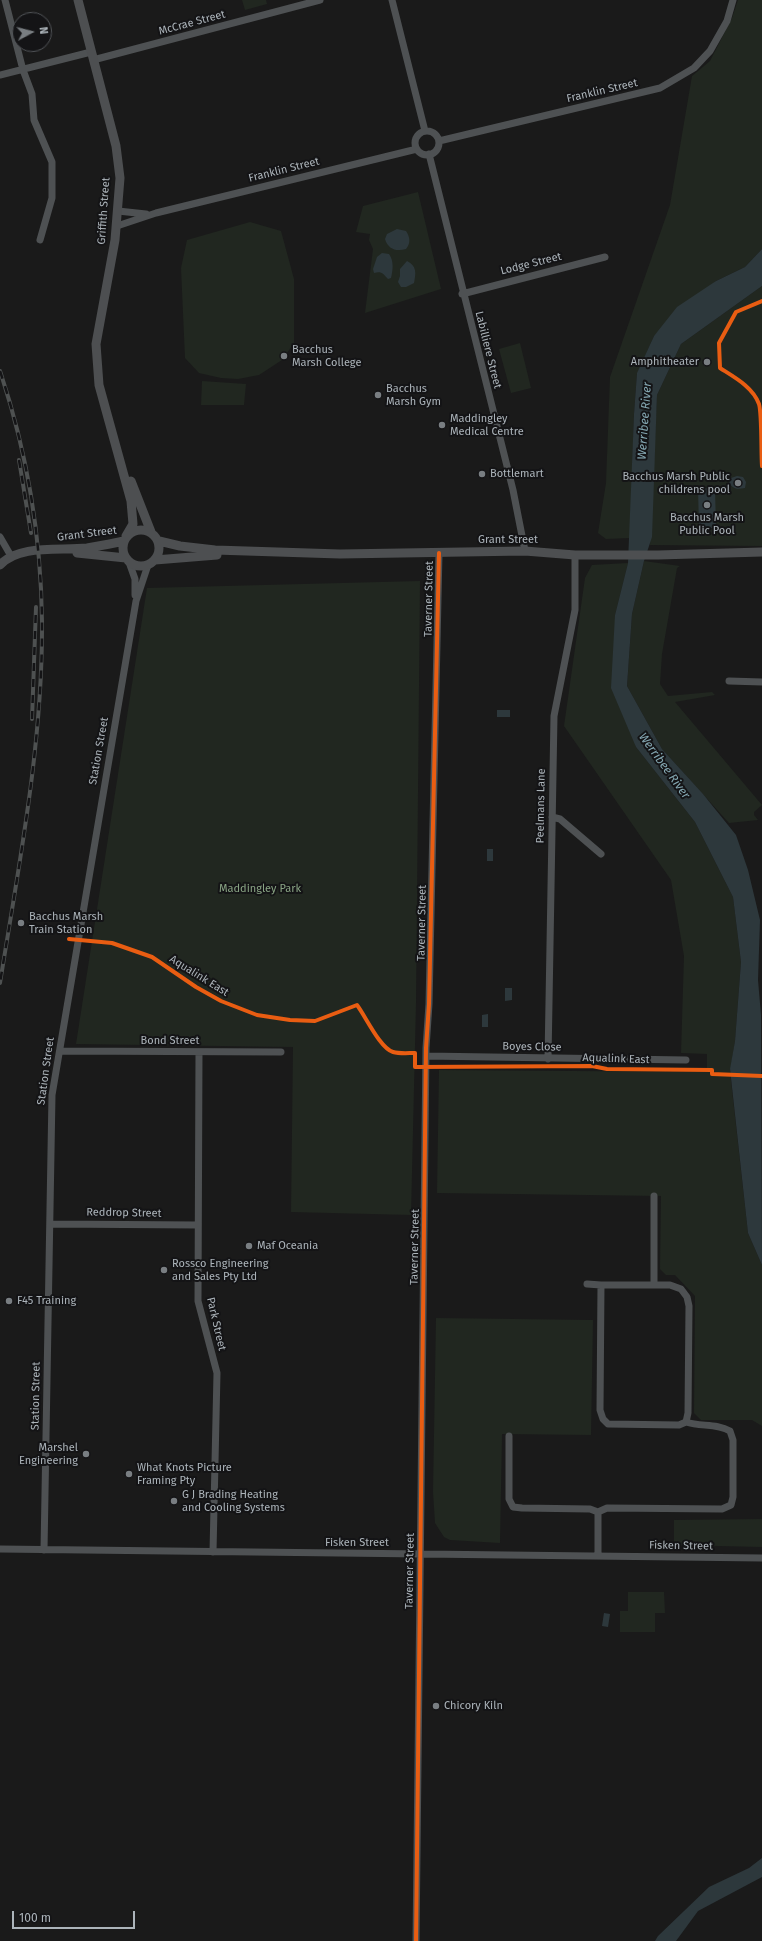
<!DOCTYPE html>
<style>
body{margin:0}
#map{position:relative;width:762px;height:1941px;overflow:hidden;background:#1a1a1a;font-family:"Fira Sans",sans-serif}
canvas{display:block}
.north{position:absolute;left:12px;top:12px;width:40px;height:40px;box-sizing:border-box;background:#141416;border:1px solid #515458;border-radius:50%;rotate:83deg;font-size:11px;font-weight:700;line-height:16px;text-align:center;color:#acb4ba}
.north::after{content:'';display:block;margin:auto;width:14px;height:18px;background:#797e82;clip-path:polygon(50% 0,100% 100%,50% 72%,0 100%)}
.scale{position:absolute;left:12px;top:1911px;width:123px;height:18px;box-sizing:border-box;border:2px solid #acb4ba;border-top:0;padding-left:5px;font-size:12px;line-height:14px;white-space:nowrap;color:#acb4ba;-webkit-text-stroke:3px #141416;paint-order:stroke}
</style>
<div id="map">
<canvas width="762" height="1941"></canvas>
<div class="north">N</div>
<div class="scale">100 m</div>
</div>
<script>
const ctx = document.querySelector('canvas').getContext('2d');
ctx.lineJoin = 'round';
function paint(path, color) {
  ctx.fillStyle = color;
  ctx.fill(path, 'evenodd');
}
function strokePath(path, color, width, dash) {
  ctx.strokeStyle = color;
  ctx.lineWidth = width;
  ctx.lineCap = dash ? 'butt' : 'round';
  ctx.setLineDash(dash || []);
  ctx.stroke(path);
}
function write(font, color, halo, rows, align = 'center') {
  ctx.font = font + ' "Fira Sans",sans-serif';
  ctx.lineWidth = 4;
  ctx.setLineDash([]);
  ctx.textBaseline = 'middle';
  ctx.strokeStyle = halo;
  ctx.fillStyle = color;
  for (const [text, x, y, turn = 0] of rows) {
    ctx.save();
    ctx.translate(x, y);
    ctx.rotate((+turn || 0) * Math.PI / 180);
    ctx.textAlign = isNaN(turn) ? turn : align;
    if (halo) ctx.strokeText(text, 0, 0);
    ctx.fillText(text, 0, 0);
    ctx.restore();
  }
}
const green = new Path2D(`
 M 242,0 L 266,0 L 267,4 L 245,10 Z
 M 738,0 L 762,0 L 762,249 L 745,267 L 716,281 L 654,336 L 637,374 L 634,414 L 630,538 L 606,539 L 598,533 L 606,483 L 610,377 L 670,205 L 692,76 L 710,61 L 732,18 Z
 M 418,192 L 441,289 L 365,313 L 373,249 L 369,240 L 370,234 L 356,232 L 363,206 Z
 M 250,222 L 281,231 L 294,279 L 294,343 L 282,360 L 259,375 L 238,379 L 221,378 L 199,373 L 185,358 L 181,268 L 187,240 Z
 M 762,286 L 762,546 L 650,545 L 657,395 L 681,344 Z
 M 520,343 L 531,388 L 511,393 L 499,349 Z
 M 202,381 L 246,384 L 244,405 L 201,405 Z
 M 644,561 L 680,566 L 677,568 L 662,654 L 660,684 L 668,696 L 712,692 L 715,695 L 675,702 L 762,805 L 754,812 L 754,815 L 758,820 L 729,823 L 662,749 L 627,686 L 632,614 Z
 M 628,563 L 615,615 L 636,747 L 695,822 L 733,897 L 741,962 L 735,1041 L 730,1072 L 748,1233 L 762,1265 L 762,1426 L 752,1420 L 701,1420 L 694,1413 L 695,1296 L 675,1275 L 666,1275 L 660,1269 L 661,1196 L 437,1193 L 439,1070 L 707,1072 L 707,1054 L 681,1053 L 684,956 L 671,880 L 564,726 L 585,578 L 592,565 Z
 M 420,581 L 416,1003 L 411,1215 L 291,1212 L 293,1047 L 76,1044 L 147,588 Z
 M 436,1318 L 593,1320 L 591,1435 L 502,1434 L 500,1543 L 450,1540 L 444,1537 L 435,1523 L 433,1492 Z
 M 762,1519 L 762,1547 L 674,1545 L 674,1520 Z
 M 628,1592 L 664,1592 L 665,1613 L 655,1613 L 655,1632 L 620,1632 L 620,1611 L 628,1611 Z`);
const water = new Path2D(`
 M 397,229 L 406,231 C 410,237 411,243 406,249 C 396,252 388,249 385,239 L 387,234 Z
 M 762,249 L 762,286 L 681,344 L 657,395 L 652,537 L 644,561 L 632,614 L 627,686 L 662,749 L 703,794 L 736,835 L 748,870 L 760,920 L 758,980 L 761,1015 L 762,1265 L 748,1233 L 730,1069 L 735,1041 L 741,962 L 733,897 L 695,822 L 636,747 L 611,688 L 615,615 L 628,563 L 634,414 L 637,373 L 654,336 L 677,307 L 716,281 L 745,267 Z
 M 382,253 L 389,254 C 394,261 393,270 391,278 L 388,279 C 383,274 382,271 374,273 L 373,269 L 377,257 Z
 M 407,261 C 417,266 416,273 414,283 L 406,287 L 401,287 L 398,282 L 400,276 L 400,269 Z
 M 737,476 L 743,477 L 746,482 L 745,488 C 738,489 734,490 729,483 L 731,478 Z
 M 698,488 L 715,488 L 716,528 L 699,528 Z
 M 497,710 L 510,710 L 510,717 L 497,717 Z
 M 487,849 L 493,849 L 493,861 L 487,861 Z
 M 505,988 L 512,988 L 512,1000 L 505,1001 Z
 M 488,1014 L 488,1027 L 482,1027 L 482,1015 Z
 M 604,1613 L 610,1614 L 608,1627 L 602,1626 Z
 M 762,1858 L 762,1877 L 698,1911 L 676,1941 L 655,1941 L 658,1936 L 709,1887 L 749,1868 Z`);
const street = new Path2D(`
 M 5,0 L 23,70 L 32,94 L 34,120 L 52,162 L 52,198 L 40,240
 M 392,0 L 425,131
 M 93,60 L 320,0
 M 0,75 L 91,52
 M415 143a12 12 0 1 1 24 0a12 12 0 1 1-24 0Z
 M 439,141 L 660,88 L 694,68 L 710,51 L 727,21 L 733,0
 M 429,154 L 513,490 L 525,551
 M 118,211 L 146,214
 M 117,226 L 156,213 L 417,149
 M 462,294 L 605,257
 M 0,537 L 11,556
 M 129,562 L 135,579 L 135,595
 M 729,681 L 762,682
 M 552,817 L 560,819 L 601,854
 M 60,1051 L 281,1052
 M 199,1052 L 198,1301 L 217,1373 L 213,1552
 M 426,1056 L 686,1060
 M 548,1059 L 554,716 L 575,610 L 575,555
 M 654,1196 L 654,1284
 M 50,1224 L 198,1225
 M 587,1284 L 601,1285
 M 509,1436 L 509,1499 L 513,1507 L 522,1508 L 590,1509 L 598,1512
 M 0,1549 L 762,1558
 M 44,1550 L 52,1095 L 136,601 L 148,565
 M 598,1556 L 598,1512 L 607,1508 L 722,1509 L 731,1505 L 733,1497 L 733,1440 L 730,1431 C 716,1423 701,1427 686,1422 L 679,1425 L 608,1424 L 603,1419 L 600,1410 L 601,1285 L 670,1285 L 681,1289 L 687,1297 L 689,1306 L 688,1413 L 686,1422
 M 416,1941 L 426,1048 L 429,1004 L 439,553`);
const secondary = new Path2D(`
 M 78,0 L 116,146 L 120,178 L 115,240 L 96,344 L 99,385 L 131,501 L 133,524 L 126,536
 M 131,481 L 151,532
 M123 548a18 18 0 1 1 36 0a18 18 0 1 1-36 0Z
 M 159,541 L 180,546 L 215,550 L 340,554 L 525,551 L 575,555 L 658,555 L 762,552
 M 77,553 L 126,558
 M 155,560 L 217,555
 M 0,565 C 19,544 60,551 87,548 C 99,546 111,544 124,541`);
const rail = new Path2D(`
 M 0,371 C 27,452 41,536 42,621 C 43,743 19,864 0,983
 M 19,460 L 31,533
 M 32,719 L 36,607`);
const cycleway = new Path2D(`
 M 762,301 L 736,312 L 719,343 L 720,368 C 734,377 753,387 759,404 C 762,414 761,453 762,466
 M 69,939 L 112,943 L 152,957 L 196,987 L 221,1001 L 257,1015 L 290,1020 L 315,1021 L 357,1005 C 366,1017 380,1048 393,1052 C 400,1054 408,1053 415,1053 L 415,1067 L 592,1066 L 607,1069 L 712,1070 L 712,1074 L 762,1076
 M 416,1941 L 426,1048 L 429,1004 L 439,553`);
const markers = [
 [284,356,4,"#797e82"],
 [707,362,4,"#797e82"],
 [378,395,4,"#797e82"],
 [442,425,4,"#797e82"],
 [482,474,4,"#797e82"],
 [738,483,4,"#797e82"],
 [707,505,4,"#797e82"],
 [21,923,4,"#797e82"],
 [249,1246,4,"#797e82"],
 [164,1270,4,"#797e82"],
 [9,1301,4,"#797e82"],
 [86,1454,4,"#797e82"],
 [129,1474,4,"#797e82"],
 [174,1501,4,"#797e82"],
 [436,1706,4,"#797e82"]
];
const streetNames = [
 ["McCrae Street",192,23,-15],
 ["Franklin Street",602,91,-13],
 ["Franklin Street",284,170,-14],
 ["Griffith Street",104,211,-86],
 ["Lodge Street",531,264,-14],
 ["Labilliere Street",488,350,76],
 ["Grant Street",87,534,-7],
 ["Grant Street",508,540],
 ["Taverner Street",429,599,-89],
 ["Station Street",99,751,-80],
 ["Peelmans Lane",541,806,-89],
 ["Taverner Street",422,923,-89],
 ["Aqualink East",199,976,32],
 ["Bond Street",170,1041],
 ["Boyes Close",532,1047,1],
 ["Aqualink East",616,1059,2],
 ["Station Street",46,1071,-82],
 ["Reddrop Street",124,1213,1],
 ["Taverner Street",415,1247,-89],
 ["Park Street",216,1324,77],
 ["Station Street",36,1396,-89],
 ["Fisken Street",357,1543],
 ["Fisken Street",681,1546,1],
 ["Taverner Street",410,1571,-89]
];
const poiNames = [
 ["Bacchus",292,350],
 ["Marsh College",292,363],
 ["Amphitheater",699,362,"right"],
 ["Bacchus",386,389],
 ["Marsh Gym",386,402],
 ["Maddingley",450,419],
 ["Medical Centre",450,432],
 ["Bottlemart",490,474],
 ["Bacchus Marsh Public",730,477,"right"],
 ["childrens pool",730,490,"right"],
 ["Bacchus Marsh",707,518,"center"],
 ["Public Pool",707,531,"center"],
 ["Bacchus Marsh",29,917],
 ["Train Station",29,930],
 ["Maf Oceania",257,1246],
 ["Rossco Engineering",172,1264],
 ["and Sales Pty Ltd",172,1277],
 ["F45 Training",17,1301],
 ["Marshel",78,1448,"right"],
 ["Engineering",78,1461,"right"],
 ["What Knots Picture",137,1468],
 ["Framing Pty",137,1481],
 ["G J Brading Heating",182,1495],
 ["and Cooling Systems",182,1508],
 ["Chicory Kiln",444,1706]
];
const parkNames = [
 ["Maddingley Park",260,889]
];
const waterNames = [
 ["Werribee River",645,421,-86],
 ["Werribee River",664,766,54]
];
paint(green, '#212720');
paint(water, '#2d383c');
strokePath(street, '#4e5153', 7);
strokePath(secondary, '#4d4f51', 9);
strokePath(rail, '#4e5151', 4);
strokePath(rail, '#141416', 2.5, [8]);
strokePath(cycleway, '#e95d12', 4);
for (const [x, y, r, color] of markers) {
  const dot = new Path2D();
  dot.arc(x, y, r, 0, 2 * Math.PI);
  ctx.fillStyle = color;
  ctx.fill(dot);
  strokePath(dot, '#141416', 1.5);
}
write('11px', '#acb4ba', '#141416', streetNames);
write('11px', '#acb4ba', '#141416', poiNames, 'left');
write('11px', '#89a484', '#141416', parkNames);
write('italic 12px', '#85a8b3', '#141416', waterNames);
</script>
